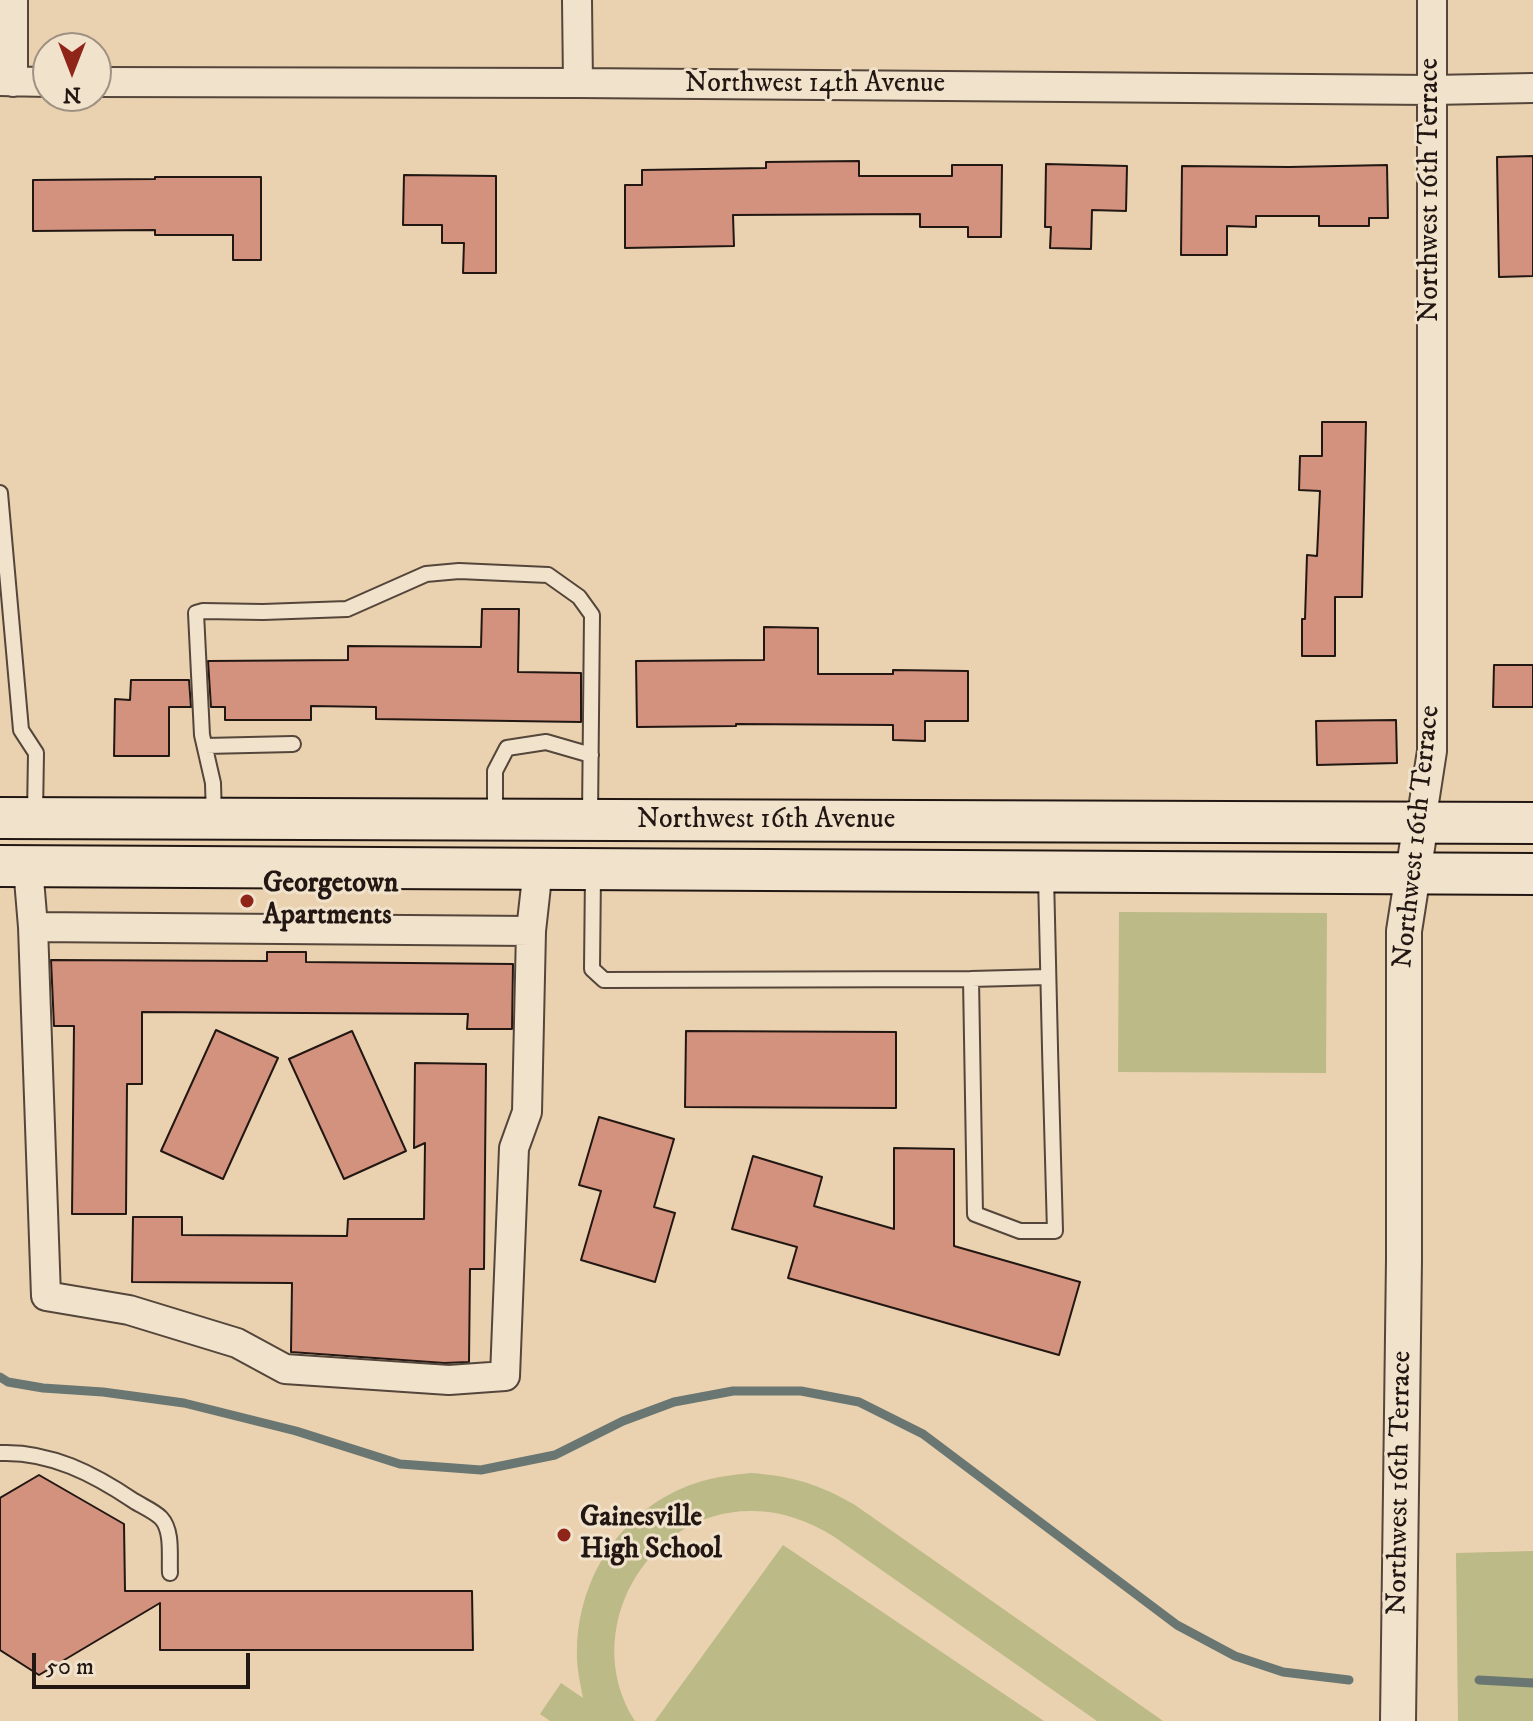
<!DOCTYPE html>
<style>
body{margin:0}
#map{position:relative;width:1533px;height:1721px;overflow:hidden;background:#ead2b0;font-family:"IM FELL DW Pica",serif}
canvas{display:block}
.north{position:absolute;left:32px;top:32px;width:80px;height:80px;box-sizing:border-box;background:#f1e2cc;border:2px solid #9e9182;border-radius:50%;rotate:180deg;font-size:22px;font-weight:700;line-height:32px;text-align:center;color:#221713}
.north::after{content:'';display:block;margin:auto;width:28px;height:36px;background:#8f2418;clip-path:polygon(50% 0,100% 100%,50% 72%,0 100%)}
.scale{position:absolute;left:32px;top:1653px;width:218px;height:36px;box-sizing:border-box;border:4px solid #221713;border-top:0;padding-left:10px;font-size:24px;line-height:28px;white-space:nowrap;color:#221713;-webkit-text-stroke:6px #f1e2cc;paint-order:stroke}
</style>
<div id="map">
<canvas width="1533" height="1721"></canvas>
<div class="north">N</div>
<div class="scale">50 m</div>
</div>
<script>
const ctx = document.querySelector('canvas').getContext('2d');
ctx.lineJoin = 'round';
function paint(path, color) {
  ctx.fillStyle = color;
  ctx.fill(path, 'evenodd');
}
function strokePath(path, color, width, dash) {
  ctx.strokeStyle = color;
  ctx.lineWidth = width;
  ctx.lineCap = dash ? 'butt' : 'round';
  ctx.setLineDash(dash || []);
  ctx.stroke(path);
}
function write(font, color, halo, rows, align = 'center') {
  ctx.font = font + ' "IM FELL DW Pica",serif';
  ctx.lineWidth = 6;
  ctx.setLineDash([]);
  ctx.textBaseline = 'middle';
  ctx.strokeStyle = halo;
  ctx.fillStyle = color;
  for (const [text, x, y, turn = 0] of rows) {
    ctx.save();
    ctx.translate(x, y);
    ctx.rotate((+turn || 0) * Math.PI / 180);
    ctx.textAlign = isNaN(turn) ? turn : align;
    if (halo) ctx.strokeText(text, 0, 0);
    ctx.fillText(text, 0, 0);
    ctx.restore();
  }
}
const green = new Path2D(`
 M 1119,912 L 1327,913 L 1326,1073 L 1118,1072 Z
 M 751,1473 C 792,1476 819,1484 855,1505 L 1163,1721 L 1097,1721 L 833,1536 C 808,1521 782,1511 753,1511 C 647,1509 578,1632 635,1721 L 550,1721 L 540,1714 L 561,1683 L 583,1698 C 580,1682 576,1665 577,1649 C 579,1574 624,1507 696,1483 C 713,1477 732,1475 751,1473 Z
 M 783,1545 L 1044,1721 L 655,1721 Z
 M 1533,1551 L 1533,1721 L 1458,1721 L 1456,1553 Z`);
const stream = new Path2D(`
 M 0,1377 L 8,1382 L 43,1388 L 103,1392 L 184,1403 L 296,1431 L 400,1464 L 481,1470 L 555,1455 L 623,1421 L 674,1402 L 733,1391 L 801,1391 L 859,1402 L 923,1434 L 1177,1625 L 1235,1656 L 1283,1672 L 1349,1680
 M 1479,1680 L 1533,1683`);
const building = new Path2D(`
 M 1533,156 L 1533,276 L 1499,277 L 1497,157 Z
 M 859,161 L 859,176 L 952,176 L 952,165 L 1002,165 L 1001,237 L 968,237 L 968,227 L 920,227 L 920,214 L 733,215 L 734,246 L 625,248 L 625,185 L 642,185 L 642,170 L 766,168 L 766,162 Z
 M 1046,164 L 1127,166 L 1126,211 L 1092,210 L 1091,249 L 1050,248 L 1051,227 L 1045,227 Z
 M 1387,165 L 1388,218 L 1369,218 L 1369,226 L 1319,226 L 1319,216 L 1256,216 L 1256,227 L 1227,226 L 1227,255 L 1181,255 L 1182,166 L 1289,167 Z
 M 404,175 L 496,176 L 496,273 L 463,273 L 464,243 L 442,243 L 442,225 L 403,225 Z
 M 155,177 L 261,177 L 261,260 L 233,260 L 233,235 L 155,235 L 155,230 L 33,231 L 33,180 L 155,179 Z
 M 1322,422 L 1366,422 L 1362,597 L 1335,597 L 1335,656 L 1302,656 L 1302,619 L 1305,619 L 1307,555 L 1317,556 L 1320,491 L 1299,490 L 1300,456 L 1322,456 Z
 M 482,609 L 519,609 L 518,672 L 581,673 L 581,722 L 376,719 L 376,707 L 311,706 L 311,720 L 225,720 L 225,707 L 211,707 L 208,661 L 348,660 L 348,646 L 481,647 Z
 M 764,627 L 818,628 L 818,674 L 893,674 L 893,670 L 968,671 L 968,721 L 925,721 L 925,741 L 893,740 L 893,725 L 736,724 L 736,726 L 637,727 L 636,661 L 764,660 Z
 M 1494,665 L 1533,665 L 1533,707 L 1493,707 Z
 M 131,680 L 189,680 L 191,707 L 169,707 L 169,756 L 114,756 L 115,699 L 130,700 Z
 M 1396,720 L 1397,763 L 1317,765 L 1316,721 Z
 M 267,952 L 306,952 L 306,962 L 513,964 L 512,1029 L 467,1029 L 468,1014 L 142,1012 L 142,1084 L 127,1084 L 126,1214 L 72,1214 L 74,1026 L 54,1026 L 51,960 L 267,961 Z
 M 216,1030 L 278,1058 L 223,1179 L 161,1151 Z
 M 352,1031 L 406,1151 L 344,1179 L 289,1059 Z
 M 686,1031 L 896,1032 L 896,1108 L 685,1107 Z
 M 415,1063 L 486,1064 L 484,1269 L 470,1269 L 469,1362 L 444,1363 L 291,1352 L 292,1283 L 132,1282 L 133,1217 L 182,1217 L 182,1235 L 347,1236 L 348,1219 L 424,1219 L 425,1143 L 414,1148 Z
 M 599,1117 L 674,1139 L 654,1207 L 675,1213 L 655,1282 L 581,1260 L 601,1191 L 579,1185 Z
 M 894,1148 L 954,1149 L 954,1246 L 1080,1282 L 1059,1355 L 788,1278 L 797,1247 L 732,1229 L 753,1156 L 822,1177 L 814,1206 L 894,1229 Z
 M 39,1475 L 124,1524 L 125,1591 L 472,1591 L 473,1650 L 160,1650 L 160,1603 L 39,1675 L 0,1650 L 0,1498 Z`);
const service = new Path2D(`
 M 0,493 L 21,730 L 36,753 L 35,814
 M 205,746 L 293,744
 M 214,818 L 213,783 L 202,735 L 196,613 L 203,611 L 263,612 L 347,609 L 426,574 L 459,571 L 548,575 L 579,597 L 592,615 L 590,816
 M 495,818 L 495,771 L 507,748 L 546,742 L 591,755
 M 593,873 L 592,969 L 604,980 L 971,979
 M 1046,876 C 1048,994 1052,1113 1055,1231 L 1020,1231 L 975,1214 L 971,979 L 1048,977
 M 0,1453 C 50,1451 94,1474 134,1501 C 142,1506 154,1511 161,1518 C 173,1531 169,1556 170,1573`);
const minor = new Path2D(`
 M 13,0 L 13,82
 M 577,0 L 578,83
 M 0,81 L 48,82
 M 96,82 L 578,83 L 1432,90 L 1533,88
 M 1421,822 L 1432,751 L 1432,0
 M 28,867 L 33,927 L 46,1296 L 129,1310 L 237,1343 L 285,1369 L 449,1380 L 505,1376 L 514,1148 L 527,1112 L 531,931 L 538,868
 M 33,927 L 531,931`);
const tertiary = new Path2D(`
 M 1398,1721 L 1404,1259 L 1404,931 L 1421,822`);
const secondary = new Path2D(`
 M 0,818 L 1533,823
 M 0,866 L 1533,874`);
const markers = [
 [247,901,8,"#8f2418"],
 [564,1535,8,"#8f2418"]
];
const streetNames = [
 ["Northwest 14th Avenue",815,85],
 ["Northwest 16th Terrace",1431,190,-90],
 ["Northwest 16th Avenue",766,821],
 ["Northwest 16th Terrace",1418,837,-84],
 ["Northwest 16th Terrace",1401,1483,-89]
];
const poiNames = [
 ["Georgetown",263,885],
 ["Apartments",263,917],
 ["Gainesville",580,1519],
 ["High School",580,1551]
];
paint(green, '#bcba87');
strokePath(stream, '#697671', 9);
paint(building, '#d2927d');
strokePath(building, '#221713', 2);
strokePath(service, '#54463a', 18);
strokePath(minor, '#54463a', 32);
strokePath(tertiary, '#54463a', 38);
strokePath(secondary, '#221713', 44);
strokePath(service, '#f1e2cc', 14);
strokePath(minor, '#f1e2cc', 28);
strokePath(tertiary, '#f1e2cc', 34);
strokePath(secondary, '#f1e2cc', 40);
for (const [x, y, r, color] of markers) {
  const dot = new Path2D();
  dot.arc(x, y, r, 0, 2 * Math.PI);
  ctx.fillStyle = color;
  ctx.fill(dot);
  strokePath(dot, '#f1e2cc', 3);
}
write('28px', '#221713', '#f1e2cc', streetNames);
write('bold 28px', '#221713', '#f1e2cc', poiNames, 'left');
</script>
